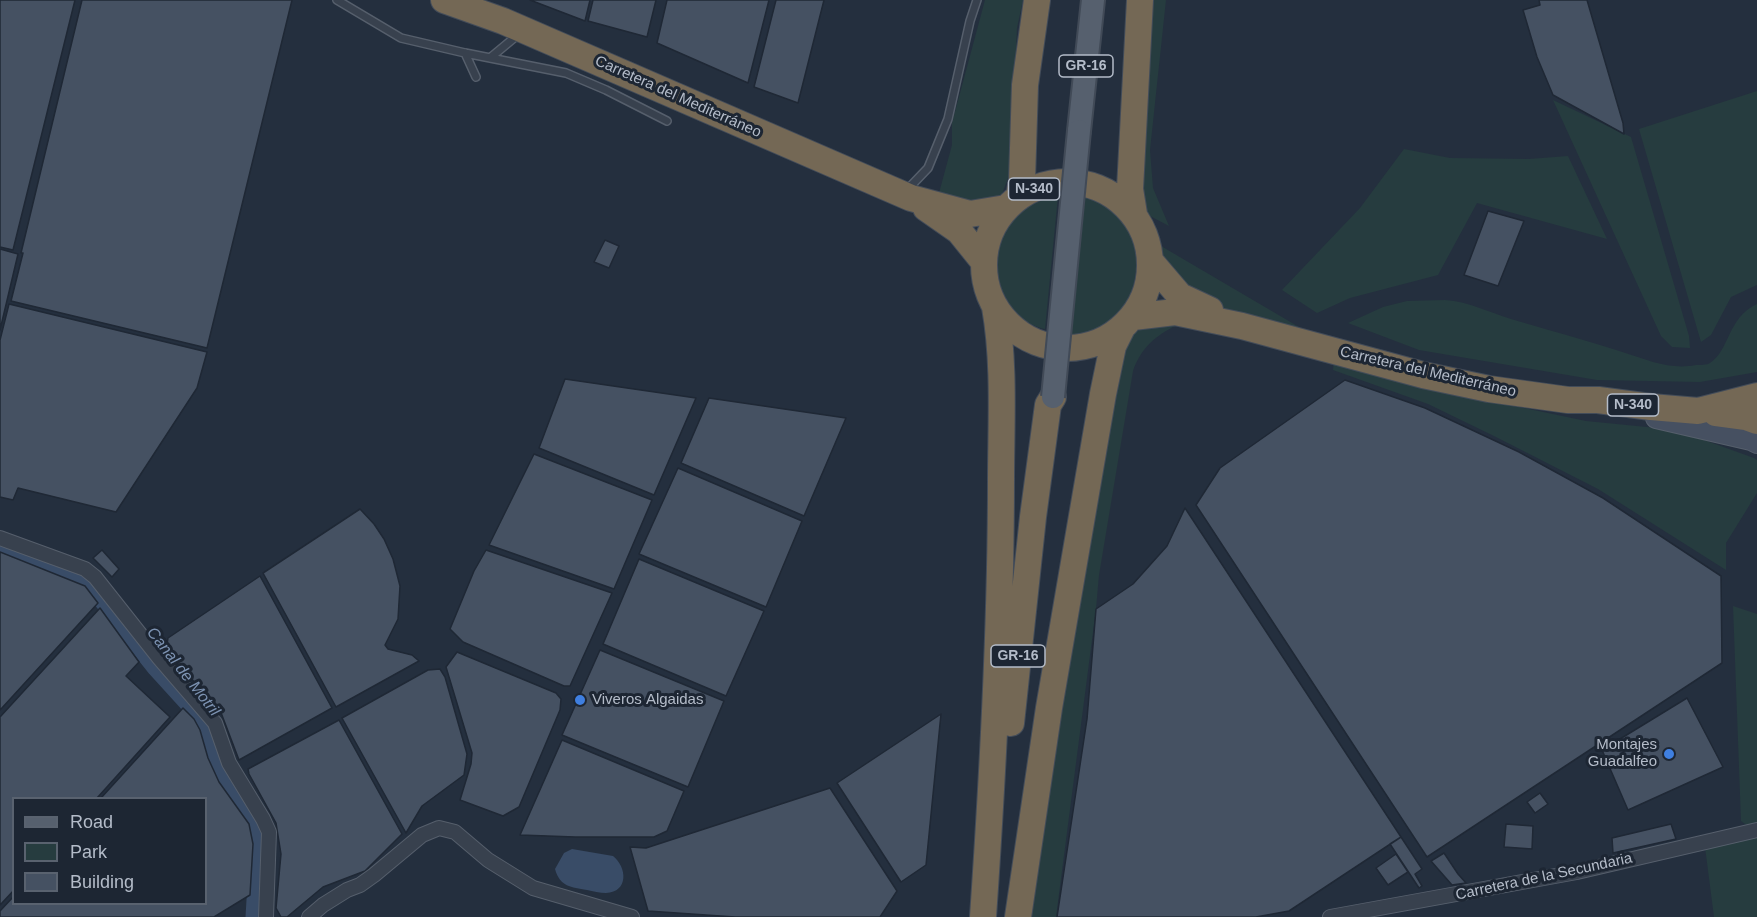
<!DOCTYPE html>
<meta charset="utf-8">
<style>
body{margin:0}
#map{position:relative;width:1757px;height:917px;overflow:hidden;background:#242f3e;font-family:Helvetica,sans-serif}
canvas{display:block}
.legend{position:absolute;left:12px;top:797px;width:195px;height:108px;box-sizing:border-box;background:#1d2633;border:2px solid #59626f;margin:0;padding:8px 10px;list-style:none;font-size:18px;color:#b4bcc9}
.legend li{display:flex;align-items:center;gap:12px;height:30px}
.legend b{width:30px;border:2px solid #59626f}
</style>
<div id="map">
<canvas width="1757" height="917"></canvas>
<ul class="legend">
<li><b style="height:8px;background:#56606e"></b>Road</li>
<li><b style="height:16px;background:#263c3f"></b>Park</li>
<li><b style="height:16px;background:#455162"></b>Building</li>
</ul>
</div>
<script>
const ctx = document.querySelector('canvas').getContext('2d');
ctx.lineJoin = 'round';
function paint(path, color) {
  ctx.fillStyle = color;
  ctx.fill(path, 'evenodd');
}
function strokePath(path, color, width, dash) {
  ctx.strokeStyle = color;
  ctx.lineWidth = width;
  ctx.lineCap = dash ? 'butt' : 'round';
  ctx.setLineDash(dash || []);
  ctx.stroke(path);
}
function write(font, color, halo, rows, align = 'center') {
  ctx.font = font + ' Helvetica,sans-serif';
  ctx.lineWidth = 6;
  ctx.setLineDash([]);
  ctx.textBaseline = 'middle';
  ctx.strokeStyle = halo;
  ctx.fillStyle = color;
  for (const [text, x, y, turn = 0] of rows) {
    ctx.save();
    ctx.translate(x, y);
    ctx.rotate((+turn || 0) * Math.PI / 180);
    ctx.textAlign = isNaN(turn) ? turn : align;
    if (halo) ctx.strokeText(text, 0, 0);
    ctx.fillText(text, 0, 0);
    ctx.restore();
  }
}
const green = new Path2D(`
 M 985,0 L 1023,0 L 1017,28 L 1010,173 L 1002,194 L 980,203 L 939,193 L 952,145 L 952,123 Z
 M 1151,0 L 1166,0 L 1150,150 L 1153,188 L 1169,226 L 1150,216 L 1141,201 Z
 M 1757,91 L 1757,285 L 1731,297 L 1711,335 L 1701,342 L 1639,129 Z
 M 1553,100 L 1631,137 L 1689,336 L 1690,348 L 1672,347 L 1661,336 Z
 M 1404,149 L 1450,158 L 1529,159 L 1568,156 L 1607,239 L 1477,203 L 1438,275 L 1350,298 L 1317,313 L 1282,290 L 1360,208 Z
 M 1058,196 L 1045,329 C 1025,325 1012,311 1004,294 C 983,247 1010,205 1058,196 Z
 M 1085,197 C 1093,200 1103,203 1110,208 C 1159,246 1136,335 1071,335 Z
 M 1161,246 L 1299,327 L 1272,323 L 1221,308 L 1197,298 L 1164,260 Z
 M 1445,300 C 1470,302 1488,312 1511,319 C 1559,333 1606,346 1653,362 C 1668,366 1681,368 1696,365 C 1700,365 1707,365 1710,363 C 1730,350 1727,318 1757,304 L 1757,372 L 1700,382 L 1597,380 L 1419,350 L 1348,323 L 1383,307 L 1407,301 Z
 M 1177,325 C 1155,336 1141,348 1133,371 L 1099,575 L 1096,609 L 1056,917 L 1028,917 L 1046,793 L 1124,345 C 1138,323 1153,327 1177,325 Z
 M 1334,361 L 1405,383 L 1586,421 L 1657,428 L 1704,440 L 1754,458 L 1757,460 L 1757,493 L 1726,543 L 1726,570 L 1598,489 L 1496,437 L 1428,404 L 1333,370 Z
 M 1733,606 L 1757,614 L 1757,825 C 1750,827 1746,825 1741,821 Z
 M 1757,837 L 1757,917 L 1714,917 L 1705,847 Z`);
const water = new Path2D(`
 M 572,849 L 613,856 C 627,867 629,892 606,893 C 600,893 593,891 587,890 C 571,887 560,887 555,869 L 564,853 Z`);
const canal = new Path2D(`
 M 0,546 L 80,577 L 87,583 L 155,669 L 205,724 L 218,773 L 258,832 L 253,917`);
const building = new Path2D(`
 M 0,0 L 75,0 L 13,250 L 0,247 Z
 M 82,0 L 292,0 L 207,348 L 11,301 L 23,253 L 21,253 Z
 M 530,0 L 590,0 L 585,21 Z
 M 593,0 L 656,0 L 647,37 L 588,21 Z
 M 667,0 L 769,0 L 748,83 L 657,43 Z
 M 776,0 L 824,0 L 798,103 L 754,87 Z
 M 1539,0 L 1587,0 L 1623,123 L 1624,134 L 1553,95 L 1537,57 L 1523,10 L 1540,5 Z
 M 1488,211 L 1524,221 L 1498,286 L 1464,275 Z
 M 605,240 L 619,246 L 609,268 L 594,262 Z
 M 0,249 L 18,254 L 0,330 Z
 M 9,304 L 207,352 L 197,388 L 116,512 L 18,488 L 13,500 L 0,497 L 0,340 Z
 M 565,379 L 696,398 L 654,495 L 539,448 Z
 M 1345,380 L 1425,408 L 1519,452 L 1603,498 L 1721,576 L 1722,663 L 1427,857 L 1196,505 L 1220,468 Z
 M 709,398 L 846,418 L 804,516 L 681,463 Z
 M 534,454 L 652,500 L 614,589 L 489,545 Z
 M 678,468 L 802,521 L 766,607 L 639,554 Z
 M 1185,508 L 1401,837 L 1289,911 L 1256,917 L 1057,917 L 1087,719 L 1096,609 L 1133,584 L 1167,546 Z
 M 360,509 L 374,524 L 384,539 L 393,559 L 400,586 L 398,619 L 385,645 L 388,649 L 412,655 L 419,661 L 336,707 L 263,573 Z
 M 102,550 L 119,569 L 112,577 L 93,558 Z
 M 486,550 L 612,593 L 570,686 L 564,686 L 463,642 L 450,629 L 474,571 Z
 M 0,552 L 85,586 L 98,603 L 0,710 Z
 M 639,559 L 764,611 L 726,696 L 603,644 Z
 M 260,576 L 332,708 L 239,760 L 220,710 L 166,651 L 168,638 Z
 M 100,608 L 139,662 L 126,676 L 170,717 L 97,798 L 14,798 L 14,890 L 0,905 L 0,717 Z
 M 600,650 L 724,701 L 688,787 L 562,735 Z
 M 457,652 L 556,693 L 561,699 L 560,710 L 519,807 L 503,816 L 460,800 L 471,764 L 472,753 L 446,667 Z
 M 440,669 L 445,677 L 467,754 L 464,775 L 422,806 L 406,833 L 342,718 L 428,670 Z
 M 1687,698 L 1723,767 L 1628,810 L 1602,750 Z
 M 183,708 L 194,719 L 200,730 L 208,758 L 219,782 L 249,824 L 253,844 L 250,895 L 214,917 L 0,917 L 0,911 L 14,896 L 14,904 L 206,904 L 206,798 L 101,798 Z
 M 941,714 L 926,865 L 901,882 L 837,783 Z
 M 339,720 L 402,834 L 365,871 L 323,887 L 287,917 L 281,917 L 276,908 L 281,854 L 276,823 L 249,774 L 248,769 Z
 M 562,740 L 684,791 L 667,831 L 654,837 L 575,837 L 520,835 Z
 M 830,788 L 897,891 L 880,917 L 735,917 L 648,911 L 630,847 L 646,848 Z
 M 1540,793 L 1548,804 L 1535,813 L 1527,802 Z
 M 1506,824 L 1533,826 L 1532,849 L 1504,847 Z
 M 1671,824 L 1676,839 L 1613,853 L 1612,838 Z
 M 1401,837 L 1422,869 L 1415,874 L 1422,886 L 1419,888 L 1390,844 Z
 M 1444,853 L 1458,874 L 1466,883 L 1452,885 L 1431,861 Z
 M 1396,854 L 1408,872 L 1388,885 L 1376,868 Z`);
const lane = new Path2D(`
 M 337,0 L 401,38 L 465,53 L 566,73 L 606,90 L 667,121
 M 465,53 L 476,77
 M 490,58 L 520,33
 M 906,191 L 928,168 L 948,119 L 970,21 L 977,0`);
const street = new Path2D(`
 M 0,538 L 85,569 L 95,577 L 159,658 L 215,723 L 229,763 L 263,819 L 269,832 L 266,917
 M 309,917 L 323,905 L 347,890 L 360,885 L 374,875 L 422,835 L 439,828 L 455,832 L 488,860 L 533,888 L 632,917
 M 1330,917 L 1577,872 L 1757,830`);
const secondary = new Path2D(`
 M 1656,418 L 1751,440 L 1757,443`);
const primary = new Path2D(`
 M 1079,131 L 1093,0`);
const highway = new Path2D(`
 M 444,0 L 503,21 L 911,198 L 970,214 L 1006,208
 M984 265a83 83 0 1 1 166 0a83 83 0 1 1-166 0Z
 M 1019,197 L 1022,180 L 1025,85 L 1037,0
 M 926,208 L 959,231 L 984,262
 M 1134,214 L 1130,189 L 1140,0
 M 1151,262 L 1180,296 L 1210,310
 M 1133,317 L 1175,312 L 1242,326 L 1423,375 L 1489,389 L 1568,400 L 1598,400 L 1651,407 L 1698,411 L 1757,396
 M 1716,413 L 1746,417 L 1757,421
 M 1011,723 L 1033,517 L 1048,405 L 1053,397
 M 983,917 C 993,772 1001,626 1001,480 C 1001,423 1005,364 995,307
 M 1018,917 L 1049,708 L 1103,394 L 1113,346 L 1122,328`);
const primaryBridge = new Path2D(`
 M 1053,397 L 1079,131`);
const markers = [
 [580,700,6,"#3f7fe0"],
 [1669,754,6,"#3f7fe0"]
];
const shields = [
 [1086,66,54],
 [1034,189,51],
 [1633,405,51],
 [1018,656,54]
];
const shieldNames = [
 ["GR-16",1086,66],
 ["N-340",1034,189],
 ["N-340",1633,405],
 ["GR-16",1018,656]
];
const streetNames = [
 ["Carretera del Mediterráneo",678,97,24],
 ["Carretera del Mediterráneo",1428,372,13],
 ["Carretera de la Secundaria",1544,877,-12]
];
const poiNames = [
 ["Viveros Algaidas",592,700],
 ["Montajes",1657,745,"right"],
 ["Guadalfeo",1657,762,"right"]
];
const waterNames = [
 ["Canal de Motril",183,672,52]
];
paint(green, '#263c3f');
paint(water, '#394c67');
strokePath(canal, '#394c67', 15);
paint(building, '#455162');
strokePath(building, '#1f2835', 1.5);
strokePath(lane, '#565f6c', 10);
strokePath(street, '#565f6c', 16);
strokePath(secondary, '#565f6c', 22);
strokePath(primary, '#414a57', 26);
strokePath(highway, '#434c59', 28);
strokePath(lane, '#38414e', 7);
strokePath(street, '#38414e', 14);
strokePath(secondary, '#465061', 20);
strokePath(primary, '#56606e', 22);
strokePath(highway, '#746855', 26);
strokePath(primaryBridge, '#414a57', 26, []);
strokePath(primaryBridge, '#56606e', 22);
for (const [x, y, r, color] of markers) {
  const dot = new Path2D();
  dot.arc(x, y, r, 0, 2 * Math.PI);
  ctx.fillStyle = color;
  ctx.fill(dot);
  strokePath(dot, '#1d2633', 2);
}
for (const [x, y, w] of shields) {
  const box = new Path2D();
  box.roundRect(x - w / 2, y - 11, w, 22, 4.5);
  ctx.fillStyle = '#1d2633';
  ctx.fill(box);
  strokePath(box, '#b4bcc9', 1.5);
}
write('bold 14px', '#b4bcc9', null, shieldNames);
write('15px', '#b4bcc9', '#1d2633', streetNames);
write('15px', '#b4bcc9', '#1d2633', poiNames, 'left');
write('italic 16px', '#7c92b1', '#1d2633', waterNames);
</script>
